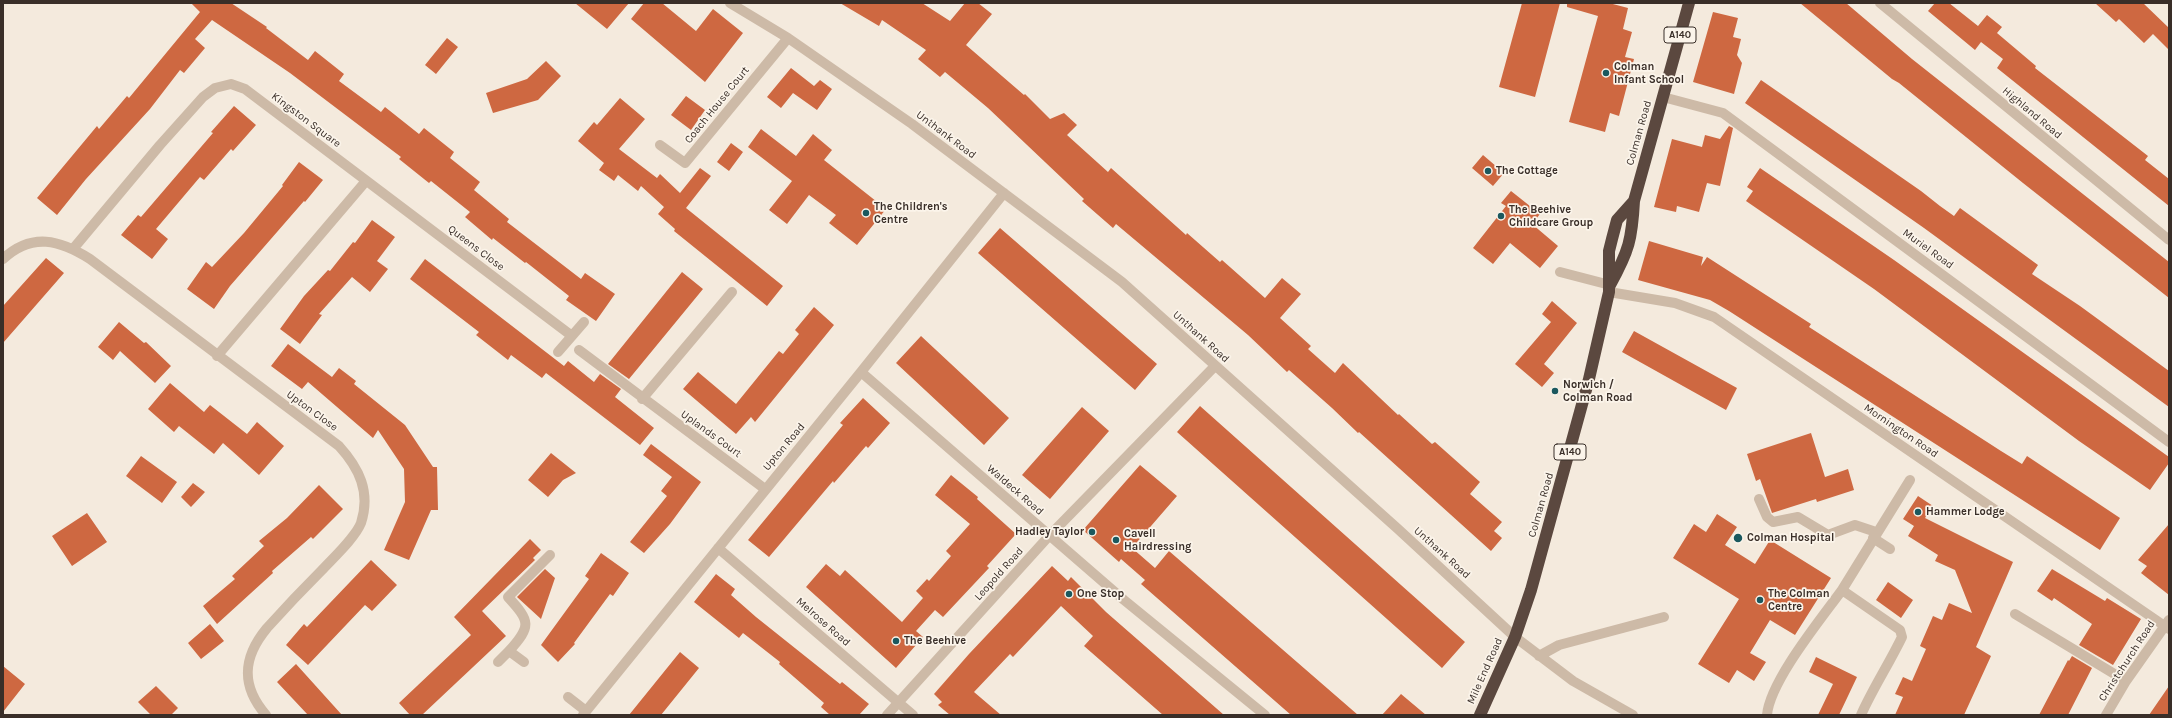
<!DOCTYPE html>
<style>
body{margin:0}
#map{position:relative;width:2172px;height:718px;overflow:hidden;background:#f4eadd;font-family:Karla,sans-serif}
canvas{display:block}
.frame{position:absolute;inset:0;border:4px solid #392e28;pointer-events:none}
</style>
<div id="map">
<canvas width="2172" height="718"></canvas>
<div class="frame"></div>
</div>
<script>
const ctx = document.querySelector('canvas').getContext('2d');
ctx.lineJoin = 'round';
function paint(path, color) {
  ctx.fillStyle = color;
  ctx.fill(path, 'evenodd');
}
function strokePath(path, color, width, dash) {
  ctx.strokeStyle = color;
  ctx.lineWidth = width;
  ctx.lineCap = dash ? 'butt' : 'round';
  ctx.setLineDash(dash || []);
  ctx.stroke(path);
}
function write(font, color, halo, rows, align = 'center') {
  ctx.font = font + ' Karla,sans-serif';
  ctx.lineWidth = 3.5;
  ctx.setLineDash([]);
  ctx.textBaseline = 'middle';
  ctx.strokeStyle = halo;
  ctx.fillStyle = color;
  for (const [text, x, y, turn = 0] of rows) {
    ctx.save();
    ctx.translate(x, y);
    ctx.rotate((+turn || 0) * Math.PI / 180);
    ctx.textAlign = isNaN(turn) ? turn : align;
    if (halo) ctx.strokeText(text, 0, 0);
    ctx.fillText(text, 0, 0);
    ctx.restore();
  }
}
const building = new Path2D(`
 M 191,3 L 231,3 L 267,27 L 266,28 L 308,60 L 315,51 L 344,74 L 339,81 L 381,112 L 385,107 L 419,134 L 424,128 L 454,152 L 450,158 L 480,182 L 474,190 L 509,219 L 507,222 L 581,279 L 585,273 L 615,294 L 596,321 L 566,300 L 569,296 L 526,262 L 525,263 L 493,238 L 492,240 L 465,217 L 470,212 L 431,181 L 429,183 L 399,159 L 401,157 L 290,73 L 212,20 L 195,39 L 205,48 L 184,73 L 180,70 L 150,109 L 86,179 L 57,215 L 37,198 L 97,126 L 99,129 L 127,96 L 129,98 L 200,12 Z
 M 575,3 L 629,3 L 607,29 Z
 M 644,3 L 662,3 L 696,31 L 713,9 L 743,33 L 705,82 L 631,19 Z
 M 840,3 L 922,3 L 950,21 L 965,3 L 978,3 L 992,14 L 966,45 L 1024,95 L 1025,94 L 1050,119 L 1064,113 L 1077,125 L 1067,135 L 1108,172 L 1111,168 L 1186,235 L 1187,233 L 1220,262 L 1222,260 L 1265,298 L 1282,278 L 1301,294 L 1280,318 L 1311,346 L 1308,349 L 1335,373 L 1343,363 L 1398,415 L 1399,414 L 1432,444 L 1435,442 L 1480,482 L 1470,494 L 1502,522 L 1494,531 L 1502,538 L 1491,551 L 1359,432 L 1358,433 L 1332,408 L 1289,370 L 1287,372 L 1248,335 L 1116,224 L 1113,228 L 1082,201 L 1084,199 L 988,108 L 945,72 L 940,77 L 918,59 L 926,50 L 882,20 L 879,26 Z
 M 1522,3 L 1560,3 L 1535,97 L 1499,87 Z
 M 1567,3 L 1609,3 L 1628,8 L 1623,29 L 1632,32 L 1625,57 L 1634,59 L 1619,116 L 1610,113 L 1605,132 L 1569,122 L 1598,16 L 1567,7 Z
 M 1800,3 L 1846,3 L 1912,59 L 2169,262 L 2169,298 L 2023,183 L 1899,83 L 1892,79 Z
 M 1935,3 L 1949,3 L 1978,26 L 1987,15 L 2002,27 L 1997,33 L 2036,66 L 2035,68 L 2148,156 L 2145,160 L 2169,179 L 2169,206 L 1997,68 L 2003,59 L 1981,42 L 1975,50 L 1928,11 Z
 M 2095,3 L 2143,3 L 2169,28 L 2169,50 L 2153,34 L 2144,43 L 2119,19 L 2116,22 Z
 M 1713,12 L 1738,18 L 1733,37 L 1741,39 L 1737,55 L 1742,63 L 1734,94 L 1693,82 Z
 M 447,38 L 458,47 L 436,74 L 425,65 Z
 M 546,61 L 561,76 L 538,100 L 493,113 L 486,93 L 527,79 Z
 M 791,68 L 814,86 L 820,80 L 832,89 L 817,110 L 793,93 L 781,108 L 767,97 Z
 M 1761,80 L 1921,191 L 1940,206 L 1954,216 L 1960,208 L 2038,265 L 2032,274 L 2080,306 L 2169,371 L 2169,407 L 1924,228 L 1745,103 Z
 M 686,96 L 705,110 L 691,130 L 671,115 Z
 M 620,98 L 645,119 L 619,149 L 657,178 L 660,174 L 680,193 L 700,168 L 711,176 L 686,208 L 783,286 L 767,306 L 674,231 L 675,229 L 658,214 L 664,207 L 641,186 L 638,191 L 618,175 L 614,181 L 599,170 L 604,163 L 578,141 L 594,122 L 597,125 Z
 M 234,106 L 256,125 L 233,151 L 231,149 L 204,180 L 200,177 L 156,229 L 168,239 L 152,259 L 121,235 L 138,215 L 141,217 L 213,133 L 211,132 Z
 M 1729,126 L 1733,128 L 1720,186 L 1707,183 L 1699,212 L 1677,206 L 1676,212 L 1654,207 L 1672,139 L 1702,147 L 1705,135 L 1720,139 Z
 M 761,129 L 796,156 L 813,134 L 832,150 L 824,160 L 886,209 L 857,245 L 829,223 L 836,215 L 809,195 L 787,224 L 769,210 L 792,181 L 748,147 Z
 M 731,143 L 743,152 L 729,171 L 717,162 Z
 M 1483,155 L 1504,173 L 1493,186 L 1472,168 Z
 M 299,162 L 323,180 L 305,202 L 304,201 L 230,286 L 214,309 L 187,289 L 206,262 L 212,267 L 244,233 L 283,186 L 282,185 Z
 M 1760,168 L 1894,260 L 2169,457 L 2169,463 L 2150,490 L 2079,441 L 1874,289 L 1746,201 L 1753,191 L 1747,187 Z
 M 1511,191 L 1540,214 L 1532,224 L 1558,246 L 1540,268 L 1510,243 L 1493,264 L 1473,248 L 1506,206 L 1501,203 Z
 M 372,220 L 395,237 L 377,261 L 388,269 L 370,292 L 352,277 L 319,314 L 322,315 L 300,344 L 280,329 L 304,296 L 328,270 L 330,271 L 353,242 L 355,243 Z
 M 1000,228 L 1157,364 L 1135,390 L 978,253 Z
 M 1649,241 L 1703,257 L 1701,266 L 1707,257 L 1811,324 L 1809,327 L 2001,451 L 2022,464 L 2027,456 L 2120,518 L 2100,550 L 1729,311 L 1710,300 L 1638,280 Z
 M 46,258 L 64,273 L 3,343 L 3,306 Z
 M 425,259 L 564,366 L 568,361 L 594,382 L 600,374 L 621,389 L 615,397 L 654,428 L 640,445 L 546,373 L 542,378 L 511,355 L 508,360 L 476,335 L 479,332 L 410,279 Z
 M 682,272 L 703,289 L 629,379 L 608,364 Z
 M 1552,301 L 1577,323 L 1544,364 L 1554,373 L 1542,387 L 1515,364 L 1551,322 L 1542,314 Z
 M 814,307 L 834,325 L 755,422 L 751,417 L 736,434 L 683,389 L 698,372 L 736,404 L 779,351 L 783,354 L 799,334 L 795,330 Z
 M 119,322 L 144,343 L 146,342 L 171,366 L 155,383 L 120,351 L 113,360 L 98,347 Z
 M 1634,331 L 1737,388 L 1726,410 L 1622,352 Z
 M 921,336 L 1009,418 L 984,445 L 896,363 Z
 M 288,344 L 332,377 L 339,368 L 356,381 L 354,384 L 405,425 L 433,467 L 437,467 L 438,510 L 431,510 L 409,560 L 384,550 L 405,502 L 404,469 L 378,430 L 373,438 L 308,382 L 302,389 L 271,366 Z
 M 170,383 L 204,412 L 210,405 L 247,434 L 257,422 L 284,446 L 259,475 L 223,443 L 214,454 L 179,426 L 174,432 L 148,409 Z
 M 863,398 L 890,423 L 868,448 L 866,446 L 834,483 L 833,481 L 769,557 L 748,540 L 843,425 L 840,423 Z
 M 1200,406 L 1465,642 L 1442,668 L 1177,432 Z
 M 1082,407 L 1109,431 L 1050,499 L 1022,475 Z
 M 1811,433 L 1825,477 L 1848,469 L 1854,490 L 1817,502 L 1816,499 L 1772,513 L 1760,479 L 1756,481 L 1747,454 Z
 M 651,444 L 701,482 L 670,524 L 644,553 L 630,542 L 667,496 L 661,491 L 672,477 L 643,455 Z
 M 551,453 L 576,473 L 563,480 L 548,497 L 528,480 Z
 M 141,456 L 177,482 L 162,503 L 126,476 Z
 M 1140,465 L 1177,496 L 1132,548 L 1155,568 L 1169,551 L 1358,715 L 1291,715 L 1141,584 L 1145,580 L 1121,559 L 1119,562 L 1083,530 Z
 M 951,475 L 978,497 L 977,499 L 1016,534 L 987,566 L 989,568 L 943,617 L 935,610 L 916,631 L 923,637 L 896,668 L 806,587 L 826,564 L 840,576 L 845,570 L 902,622 L 923,598 L 916,591 L 927,579 L 929,581 L 951,556 L 946,551 L 970,524 L 935,495 Z
 M 193,483 L 205,492 L 191,507 L 181,497 Z
 M 319,485 L 343,509 L 313,539 L 311,537 L 272,571 L 273,573 L 217,624 L 203,606 L 235,579 L 232,576 L 264,546 L 259,541 L 287,518 Z
 M 1918,496 L 1933,506 L 1925,518 L 2013,562 L 1976,647 L 1991,656 L 1964,715 L 1895,715 L 1903,697 L 1895,694 L 1903,677 L 1912,681 L 1926,649 L 1920,646 L 1933,616 L 1942,620 L 1949,603 L 1972,613 L 1955,570 L 1935,561 L 1938,555 L 1908,536 L 1914,526 L 1903,519 Z
 M 87,513 L 107,542 L 72,566 L 52,536 Z
 M 1717,514 L 1737,527 L 1725,545 L 1755,564 L 1770,540 L 1831,578 L 1795,635 L 1770,620 L 1750,653 L 1766,662 L 1754,681 L 1737,670 L 1729,683 L 1698,664 L 1739,599 L 1673,558 L 1694,524 L 1706,532 Z
 M 2169,524 L 2169,595 L 2141,573 L 2147,566 L 2138,560 Z
 M 530,539 L 541,550 L 533,558 L 535,560 L 482,611 L 506,636 L 422,715 L 410,715 L 399,703 L 471,635 L 454,617 Z
 M 601,553 L 629,573 L 613,596 L 610,594 L 574,643 L 575,644 L 558,662 L 541,645 L 589,579 L 585,576 Z
 M 371,560 L 397,585 L 372,611 L 365,605 L 308,665 L 286,645 L 304,624 L 307,627 Z
 M 1052,566 L 1068,581 L 1071,577 L 1106,612 L 1224,715 L 1163,715 L 1084,646 L 1093,636 L 1061,606 L 1013,657 L 1010,654 L 974,692 L 1001,715 L 950,715 L 938,705 L 942,702 L 934,694 L 969,654 Z
 M 545,569 L 555,578 L 541,619 L 517,597 Z
 M 2052,569 L 2105,601 L 2107,598 L 2141,619 L 2113,665 L 2079,645 L 2092,624 L 2054,598 L 2052,601 L 2037,591 Z
 M 716,574 L 735,589 L 731,595 L 756,617 L 840,684 L 842,682 L 869,704 L 859,715 L 830,715 L 821,707 L 824,703 L 779,664 L 780,662 L 743,633 L 739,638 L 694,602 Z
 M 1888,582 L 1913,600 L 1901,618 L 1876,600 Z
 M 210,624 L 224,641 L 201,659 L 188,643 Z
 M 680,652 L 699,668 L 661,715 L 629,715 Z
 M 2072,656 L 2092,668 L 2068,715 L 2039,715 L 2068,660 L 2069,661 Z
 M 1816,657 L 1857,677 L 1839,715 L 1818,715 L 1833,684 L 1809,672 Z
 M 296,664 L 342,715 L 308,715 L 277,682 Z
 M 3,666 L 25,684 L 3,712 Z
 M 156,686 L 178,708 L 171,715 L 151,715 L 138,702 Z
 M 2169,686 L 2169,715 L 2149,715 Z
 M 1401,694 L 1426,715 L 1382,715 Z`);
const minor = new Path2D(`
 M 730,3 L 788,38 L 912,124 L 1122,282 L 1398,529 L 1515,637 L 1573,681 L 1633,715
 M 1880,3 L 2169,240
 M 1663,97 L 1723,113 L 2169,442
 M 660,145 L 685,163 L 788,38
 M 73,249 L 160,145 L 203,97 L 215,88 L 231,84 L 245,89 L 572,336
 M 3,259 C 32,232 60,240 90,259 L 339,446 C 359,468 371,492 361,523 C 355,538 333,558 322,570 C 303,589 285,608 267,628 C 243,657 240,685 266,715
 M 1560,272 L 1610,285
 M 1609,292 L 1675,303 L 1714,317 L 2169,629
 M 579,350 L 765,489
 M 558,352 L 584,322
 M 217,356 L 366,181
 M 861,372 L 1124,600 L 1265,715
 M 642,399 L 732,292
 M 1759,499 L 1767,517 L 1773,522 L 1798,517 L 1828,535 L 1855,525 L 1876,532
 M 1873,538 L 1890,549
 M 718,548 L 913,715
 M 2015,614 L 2126,681
 M 509,651 C 532,626 530,621 508,597 L 550,555
 M 1539,656 L 1559,645 L 1664,617
 M 498,662 L 509,651 L 524,662
 M 568,697 L 586,711
 M 583,715 L 861,372 L 1004,193
 M 887,715 L 1049,536 L 1215,366
 M 1767,715 C 1770,681 1821,619 1842,590
 M 1861,715 C 1873,688 1889,664 1902,637 L 1900,630 L 1842,590 L 1910,480
 M 2106,715 L 2126,681 L 2169,620`);
const highway = new Path2D(`
 M 1610,285 C 1629,251 1632,239 1634,201 L 1689,3
 M 1480,715 L 1515,637 L 1531,590 L 1589,379 L 1609,292 L 1609,251 L 1612,239 L 1617,220 L 1634,201`);
const markers = [
 [1606,73,4,"#1b585e"],
 [1488,171,4,"#1b585e"],
 [866,213,4,"#1b585e"],
 [1501,216,4,"#1b585e"],
 [1555,391,4,"#1b585e"],
 [1918,512,4,"#1b585e"],
 [1092,532,4,"#1b585e"],
 [1738,538,5,"#1b585e"],
 [1116,540,4,"#1b585e"],
 [1069,594,4,"#1b585e"],
 [1760,600,4,"#1b585e"],
 [896,641,4,"#1b585e"]
];
const shields = [
 [1680,35,32],
 [1570,452,32]
];
const shieldNames = [
 ["A140",1680,35],
 ["A140",1570,452]
];
const poiNames = [
 ["Colman",1614,67],
 ["Infant School",1614,80],
 ["The Cottage",1496,171],
 ["The Children's",874,207],
 ["Centre",874,220],
 ["The Beehive",1509,210],
 ["Childcare Group",1509,223],
 ["Norwich /",1563,385],
 ["Colman Road",1563,398],
 ["Hammer Lodge",1926,512],
 ["Hadley Taylor",1084,532,"right"],
 ["Cavell",1124,534],
 ["Hairdressing",1124,547],
 ["Colman Hospital",1747,538],
 ["One Stop",1077,594],
 ["The Colman",1768,594],
 ["Centre",1768,607],
 ["The Beehive",904,641]
];
const streetNames = [
 ["Coach House Court",717,105,-51],
 ["Highland Road",2032,113,40],
 ["Kingston Square",306,120,37],
 ["Colman Road",1639,133,-74],
 ["Unthank Road",946,135,37],
 ["Queens Close",476,248,37],
 ["Muriel Road",1928,249,36],
 ["Unthank Road",1201,337,42],
 ["Upton Close",312,411,36],
 ["Mornington Road",1901,431,34],
 ["Uplands Court",711,434,36],
 ["Upton Road",784,447,-50],
 ["Waldeck Road",1015,490,41],
 ["Colman Road",1541,505,-74],
 ["Unthank Road",1442,553,42],
 ["Leopold Road",999,574,-48],
 ["Melrose Road",823,622,41],
 ["Christchurch Road",2127,661,-57],
 ["Mile End Road",1485,671,-66]
];
paint(building, '#ce6841');
strokePath(minor, '#cdbaa7', 10);
strokePath(highway, '#5b483f', 12);
for (const [x, y, r, color] of markers) {
  const dot = new Path2D();
  dot.arc(x, y, r, 0, 2 * Math.PI);
  ctx.fillStyle = color;
  ctx.fill(dot);
  strokePath(dot, '#fbf4ea', 1.5);
}
for (const [x, y, w] of shields) {
  const box = new Path2D();
  box.roundRect(x - w / 2, y - 8, w, 16, 3);
  ctx.fillStyle = '#fbf4ea';
  ctx.fill(box);
  strokePath(box, '#392e28', 1);
}
write('bold 10px', '#392e28', null, shieldNames);
write('bold 11px', '#392e28', '#fbf4ea', poiNames, 'left');
write('11px', '#392e28', '#fbf4ea', streetNames);
</script>
